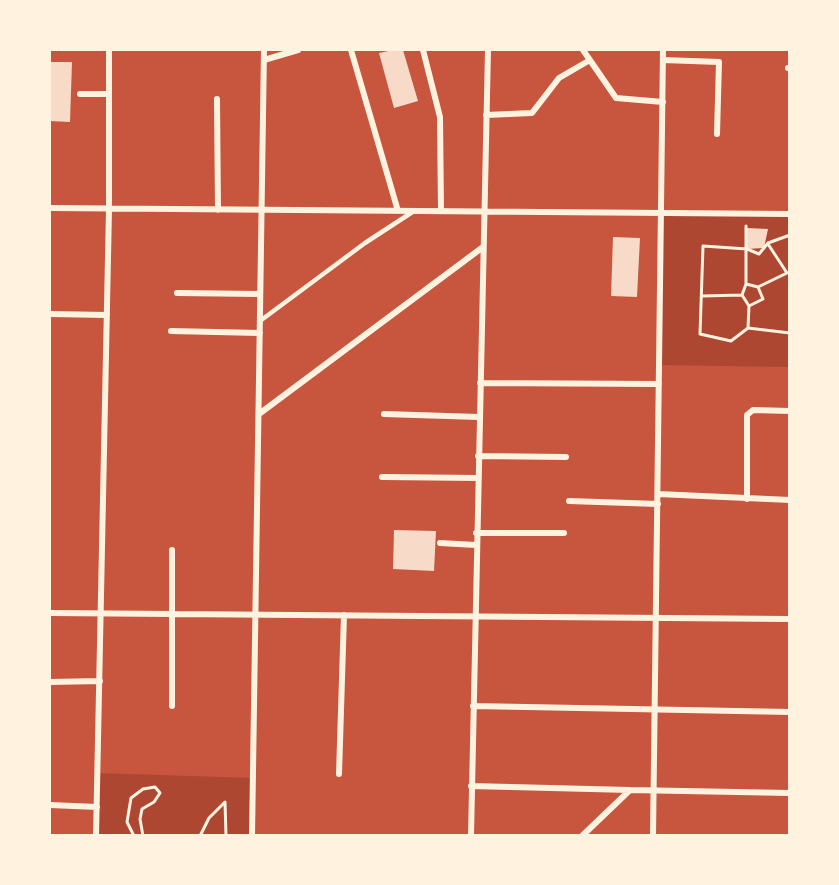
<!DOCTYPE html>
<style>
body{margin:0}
#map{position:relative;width:839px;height:885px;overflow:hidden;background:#c8553d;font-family:Commissioner,sans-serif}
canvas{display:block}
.frame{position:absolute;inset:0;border:51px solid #fff3e0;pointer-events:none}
</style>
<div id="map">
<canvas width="839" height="885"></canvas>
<div class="frame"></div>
</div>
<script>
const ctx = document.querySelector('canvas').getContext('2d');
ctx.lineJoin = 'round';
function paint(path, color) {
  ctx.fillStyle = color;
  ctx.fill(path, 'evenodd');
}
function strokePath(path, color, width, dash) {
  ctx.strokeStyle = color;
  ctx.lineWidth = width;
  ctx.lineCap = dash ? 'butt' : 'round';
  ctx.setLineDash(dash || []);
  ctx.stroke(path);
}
const green = new Path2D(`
 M 662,212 L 789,214 L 789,367 L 660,365 Z
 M 98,773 L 253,778 L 252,835 L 96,836 Z`);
const building = new Path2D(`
 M 393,50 L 403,50 L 418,101 L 394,108 L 379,53 Z
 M 50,62 L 72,62 L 70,122 L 50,121 Z
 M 747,228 L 768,229 L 764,248 L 747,249 Z
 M 613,237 L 640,238 L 637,297 L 611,296 Z
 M 394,530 L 436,531 L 434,571 L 393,569 Z`);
const path = new Path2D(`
 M 790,235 L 768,243 L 759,254 L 747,249 L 703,246 L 700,334 L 731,341 L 748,328 L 790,333
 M 746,284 L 746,226
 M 746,284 L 758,287 L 763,299 L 749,306 L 742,295 Z
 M 758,287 L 787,273 L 768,244
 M 702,296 L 742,295
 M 748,328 L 749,306
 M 134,836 L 127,822 L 131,798 L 143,789 L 155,787 L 160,793 L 154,802 L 142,809 L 140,819 L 143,836
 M 200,836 L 209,818 L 225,802 L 226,836`);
const service = new Path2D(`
 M 260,321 L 365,243 L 414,211`);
const minor = new Path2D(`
 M 351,50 L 398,211
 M 423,50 L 440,117 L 441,211
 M 583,50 L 616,98 L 663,102
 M 264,60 L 298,50
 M 663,60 L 719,62 L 717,134
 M 788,68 L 790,68
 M 80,94 L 109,94
 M 217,99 L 218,210
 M 486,115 L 532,113 L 559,78 L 590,60
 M 50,208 L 790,214
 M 177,293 L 260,294
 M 50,314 L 107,315
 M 171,331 L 260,333
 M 480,383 L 659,384
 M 259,414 L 483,247
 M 384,414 L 479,417
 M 478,456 L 566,457
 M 382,477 L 478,478
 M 658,494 L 790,500
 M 747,499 L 747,415 L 753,410 L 790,411
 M 569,501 L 658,504
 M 476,533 L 564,533
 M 440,543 L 476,545
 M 172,550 L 172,706
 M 50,613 L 790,619
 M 50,682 L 100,681
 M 473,706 L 790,712
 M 339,774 L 344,615
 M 471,786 L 630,790
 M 50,805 L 97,807
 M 96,836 L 109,209 L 109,50
 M 252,836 L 264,50
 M 471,836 L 488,50
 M 582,836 L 630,790 L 790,793
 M 653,836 L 663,50`);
paint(green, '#ae4732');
paint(building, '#f7dbc8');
strokePath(path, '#fff3e0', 3);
strokePath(service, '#fff3e0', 4.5);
strokePath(minor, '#fff3e0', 6);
</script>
